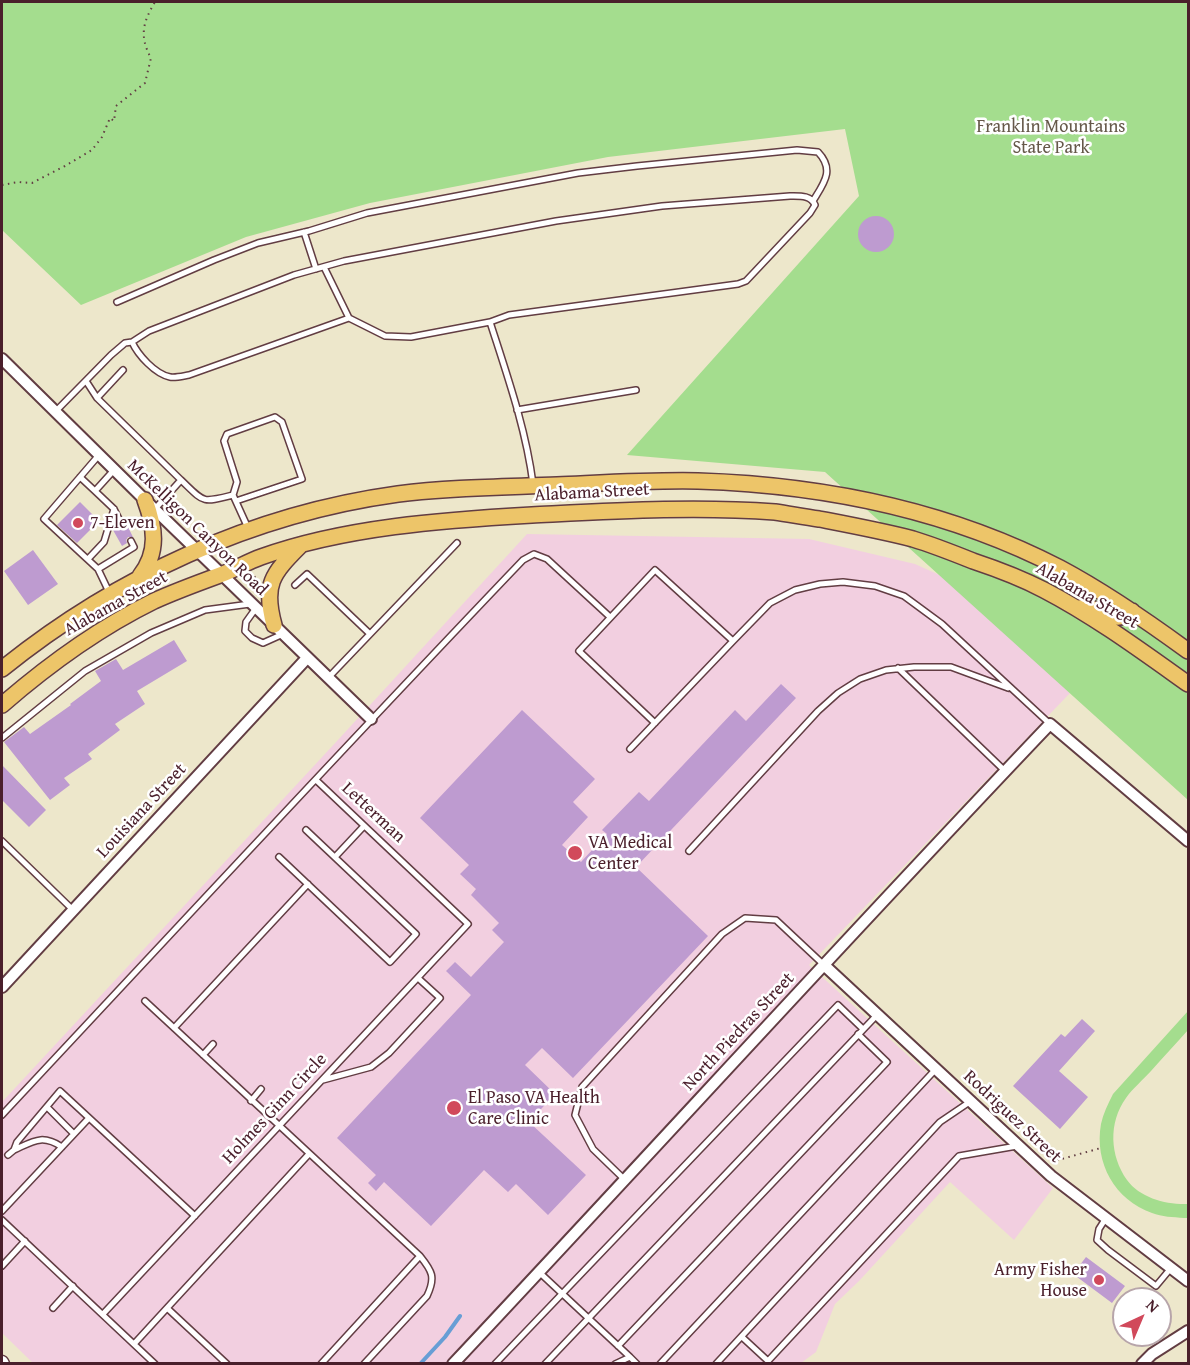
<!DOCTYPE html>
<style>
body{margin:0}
#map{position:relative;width:1190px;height:1365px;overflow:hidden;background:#ede7cb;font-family:"Gentium Book Plus",serif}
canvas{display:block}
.frame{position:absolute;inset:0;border:3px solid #4a1f2b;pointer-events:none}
.north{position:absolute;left:1112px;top:1287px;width:60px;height:60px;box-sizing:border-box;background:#fff;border:2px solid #b7a5aa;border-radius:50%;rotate:44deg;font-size:16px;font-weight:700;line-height:24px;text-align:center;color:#4a1f2b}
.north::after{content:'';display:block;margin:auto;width:21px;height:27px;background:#d1495b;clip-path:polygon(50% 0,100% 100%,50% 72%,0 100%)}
</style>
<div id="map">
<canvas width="1190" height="1365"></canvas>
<div class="frame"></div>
<div class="north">N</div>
</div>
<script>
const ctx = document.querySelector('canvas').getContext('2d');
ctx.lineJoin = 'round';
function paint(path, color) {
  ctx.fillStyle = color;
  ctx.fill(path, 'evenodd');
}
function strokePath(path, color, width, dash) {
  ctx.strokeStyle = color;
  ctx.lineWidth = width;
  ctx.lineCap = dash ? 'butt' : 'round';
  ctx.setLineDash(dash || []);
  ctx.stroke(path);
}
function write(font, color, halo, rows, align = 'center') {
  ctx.font = font + ' "Gentium Book Plus",serif';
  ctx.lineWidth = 5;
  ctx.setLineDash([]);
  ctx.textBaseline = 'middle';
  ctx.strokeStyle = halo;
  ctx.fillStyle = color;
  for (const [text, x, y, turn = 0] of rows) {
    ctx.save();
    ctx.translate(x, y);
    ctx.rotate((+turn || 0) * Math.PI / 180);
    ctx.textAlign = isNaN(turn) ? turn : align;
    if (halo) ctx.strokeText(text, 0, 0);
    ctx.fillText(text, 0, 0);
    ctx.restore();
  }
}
const built = new Path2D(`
 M 527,534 L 809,539 L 915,564 L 1035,618 L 1094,668 L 809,965 L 1053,1188 L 1014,1240 L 950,1182 L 859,1281 L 835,1304 L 816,1352 L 801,1363 L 33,1363 L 2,1333 L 2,1102 L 337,741 Z`);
const green = new Path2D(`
 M 2,2 L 1188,2 L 1188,800 L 825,472 L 627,455 L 859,196 L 845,129 L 608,157 L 370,203 L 246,237 L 81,305 L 2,230 Z
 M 1188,1011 L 1188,1030 C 1176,1044 1163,1057 1151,1071 C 1143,1080 1133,1088 1126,1098 C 1108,1123 1110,1156 1127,1180 C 1140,1198 1167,1205 1188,1204 L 1188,1218 L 1184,1218 C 1173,1217 1162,1217 1152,1213 C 1115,1200 1094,1163 1101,1124 C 1103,1114 1108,1104 1113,1094 Z`);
const stream = new Path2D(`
 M 420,1364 L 445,1337 L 460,1316`);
const building = new Path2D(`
 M858 234a18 18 0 1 1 36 0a18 18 0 1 1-36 0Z
 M 80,502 L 99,521 L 77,543 L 57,525 Z
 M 127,525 L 133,537 L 128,537 L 126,540 L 127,543 L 122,546 L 113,530 L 118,528 L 124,530 Z
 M 33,550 L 58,584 L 28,605 L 4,571 Z
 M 174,640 L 187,661 L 137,691 L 145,704 L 115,724 L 120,730 L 88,754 L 92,759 L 64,778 L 70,785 L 50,800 L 4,742 L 24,727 L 30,734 L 71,705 L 70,704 L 101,681 L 95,671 L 116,659 L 123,670 Z
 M 781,684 L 796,698 L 636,867 L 708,936 L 573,1078 L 542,1048 L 525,1065 L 555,1094 L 529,1122 L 586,1175 L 548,1215 L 516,1184 L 508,1192 L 484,1170 L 431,1226 L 384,1182 L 376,1191 L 368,1183 L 376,1175 L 337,1138 L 471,995 L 446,971 L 455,962 L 471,977 L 504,942 L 492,930 L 499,923 L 471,895 L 476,889 L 460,874 L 469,865 L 420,818 L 522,710 L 595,779 L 573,802 L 588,817 L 562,845 L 581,862 L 607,834 L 602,830 L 639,792 L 649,801 L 735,710 L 746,721 Z
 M 2,765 L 46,810 L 29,827 L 2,800 Z
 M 1082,1019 L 1095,1031 L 1059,1071 L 1088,1097 L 1060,1129 L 1013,1086 L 1061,1034 L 1065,1037 Z
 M 1086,1257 L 1125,1286 L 1112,1303 L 1073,1274 Z`);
const path = new Path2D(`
 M 2,185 L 18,182 L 32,183 L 65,166 L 92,150 L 102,137 L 110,118 L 114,121 L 116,106 L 145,83 L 151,58 C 139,36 143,22 155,2
 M 249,580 L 259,575
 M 1051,1162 L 1101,1148`);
const service = new Path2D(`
 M 304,232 L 316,269
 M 324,267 L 349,318
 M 117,302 L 214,260 L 258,243 L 309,231 L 367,213 L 578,173 L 637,166 L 797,150 L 818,152 C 835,170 824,183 813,201
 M 490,322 L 509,315 L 738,284 L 746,281 L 810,213 L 815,205 C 811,195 800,196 790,196 L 662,206 L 556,221 L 344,261 L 294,275 L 149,331 L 132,342 C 138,355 155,374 170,377 C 175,378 183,376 189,375 L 349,318 L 385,336 L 411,337 L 490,322 C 507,375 526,429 533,484
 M 123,370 L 97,398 L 181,480 L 154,510
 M 86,381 L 97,398
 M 517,410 L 636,390
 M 55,412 L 111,355 L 125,343 L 132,342
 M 99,455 L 44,519 L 98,569 L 109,592
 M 114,470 L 95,491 L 114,509 L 122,525
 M 80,477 L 95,491
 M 181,480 C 205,503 201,503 233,495 L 248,528
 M 233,495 L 237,482 L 224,441 L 227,434 L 275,417 L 282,422 L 302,479 L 236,501
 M 88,559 L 104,542 L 114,509
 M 98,569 L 134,547 L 131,541
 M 295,585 L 307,574 L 370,634
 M 256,608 L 246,622 L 245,631 L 252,638 L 263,643 L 283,634
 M 898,668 L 1005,771
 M 328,678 L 457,543
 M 655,723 L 579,651 L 655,570 L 733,641
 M 2,738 L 85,671 L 151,633 L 205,610 L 250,604
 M 630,749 L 733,641 L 770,603 L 795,590 L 820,584 L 843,582 L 875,586 L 904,596 L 942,624 L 1050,724
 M 2,841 L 73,910
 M 689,851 L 818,711 L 838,693 L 860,679 L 886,670 L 914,667 L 951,667 L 1008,688
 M 279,857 L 390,962 L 416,934 L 306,830
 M 335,857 L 364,826
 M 145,1001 L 420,1256 C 432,1271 436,1277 427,1296 L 364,1364
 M 174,1028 L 308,884
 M 203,1055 L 213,1044
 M 323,1080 L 371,1067 L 389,1053 L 440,998 L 418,978
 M 251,1101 L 261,1089
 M 47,1107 L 74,1134
 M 2,1115 C 175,930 347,744 523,560 L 534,554 L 547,559 L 610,617
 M 14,1150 C 34,1141 42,1134 62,1147
 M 8,1155 L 14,1150 L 17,1142 L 60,1091 L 195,1216
 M 625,1180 L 593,1149 L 575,1115 L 582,1087 L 722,934 L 745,918 L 776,920 L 824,965
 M 2,1211 L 89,1118
 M 1106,1218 L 1099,1229 L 1097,1240 L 1108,1250 L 1156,1286 L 1171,1268
 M 2,1220 L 155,1364
 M 2,1266 L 25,1241
 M 539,1272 L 630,1357 L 615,1364
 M 53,1308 L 73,1286
 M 167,1308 L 309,1154
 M 103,1314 L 468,924 L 316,780
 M 742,1337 L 768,1361 L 959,1156 L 1017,1146
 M 134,1344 L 167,1308 L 227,1364
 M 618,1346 L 887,1062 L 858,1034
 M 630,1357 L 637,1364
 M 321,1364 L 420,1256
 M 495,1364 L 838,1005 L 863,1029
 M 545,1364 L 877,1015
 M 660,1364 L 936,1069
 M 716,1364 L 940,1122 L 971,1101`);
const minor = new Path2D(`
 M 2,359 L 145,500 L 371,719
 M 824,965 L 1051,1176 L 1188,1281
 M 2,987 L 307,658
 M 453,1364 C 653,1151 849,935 1050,724 L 1188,841
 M 1142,1364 L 1152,1354 L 1188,1331`);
const tertiary = new Path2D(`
 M 2,1362 L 3,1364`);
const primary = new Path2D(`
 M 140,576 C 159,552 155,527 145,500
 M 1079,608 C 1101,604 1113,628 1132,611
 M 274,625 C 263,585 272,574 300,546
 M 2,669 C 116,577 252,514 398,494 C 451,487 505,487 557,485 C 604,483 651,480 698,481 C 823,485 948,510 1060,568 C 1105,592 1147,621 1188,651
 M 2,705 C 48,665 99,628 154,601 C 176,591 198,583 220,575 C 234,570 247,562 261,557 C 344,527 444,520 532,515 C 613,511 694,506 775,512 C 789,514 804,517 819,519 C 850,525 882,531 913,539 C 933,545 953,553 973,561 C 997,569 1021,578 1044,590 C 1094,616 1143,652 1188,684`);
const markers = [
 [78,523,6,"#d1495b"],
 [575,853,8,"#d1495b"],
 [454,1108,8,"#d1495b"],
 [1099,1280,6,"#d1495b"]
];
const parkNames = [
 ["Franklin Mountains",1051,127],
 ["State Park",1051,148]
];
const streetNames = [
 ["Alabama Street",592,493,-3],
 ["McKelligon Canyon Road",197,528,44],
 ["Alabama Street",1087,596,30],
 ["Alabama Street",116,604,-29],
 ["Louisiana Street",142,811,-47],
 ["Letterman",373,813,43],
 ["North Piedras Street",739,1032,-47],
 ["Holmes Ginn Circle",275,1109,-47],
 ["Rodriguez Street",1012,1117,43]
];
const poiNames = [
 ["7-Eleven",90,523],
 ["VA Medical",588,843],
 ["Center",588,864],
 ["El Paso VA Health",468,1098],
 ["Care Clinic",468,1119],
 ["Army Fisher",1087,1270,"right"],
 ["House",1087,1291,"right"]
];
paint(built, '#f2cfe0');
paint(green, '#a4dd8e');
strokePath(stream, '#679ed5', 4);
paint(building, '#be9bd0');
strokePath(service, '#623d43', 8);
strokePath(minor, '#623d43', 14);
strokePath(tertiary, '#623d43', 15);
strokePath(primary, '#623d43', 18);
strokePath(path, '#623d43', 2, [1.5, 4.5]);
strokePath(service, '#fff', 5);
strokePath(minor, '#fff', 10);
strokePath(tertiary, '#fff', 12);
strokePath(primary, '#edc569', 15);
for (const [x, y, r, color] of markers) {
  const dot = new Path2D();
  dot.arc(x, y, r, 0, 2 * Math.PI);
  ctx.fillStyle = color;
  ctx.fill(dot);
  strokePath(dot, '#fff', 2);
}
write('18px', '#655849', '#fff', parkNames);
write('18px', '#4a1f2b', '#fff', streetNames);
write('18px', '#4a1f2b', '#fff', poiNames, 'left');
</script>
